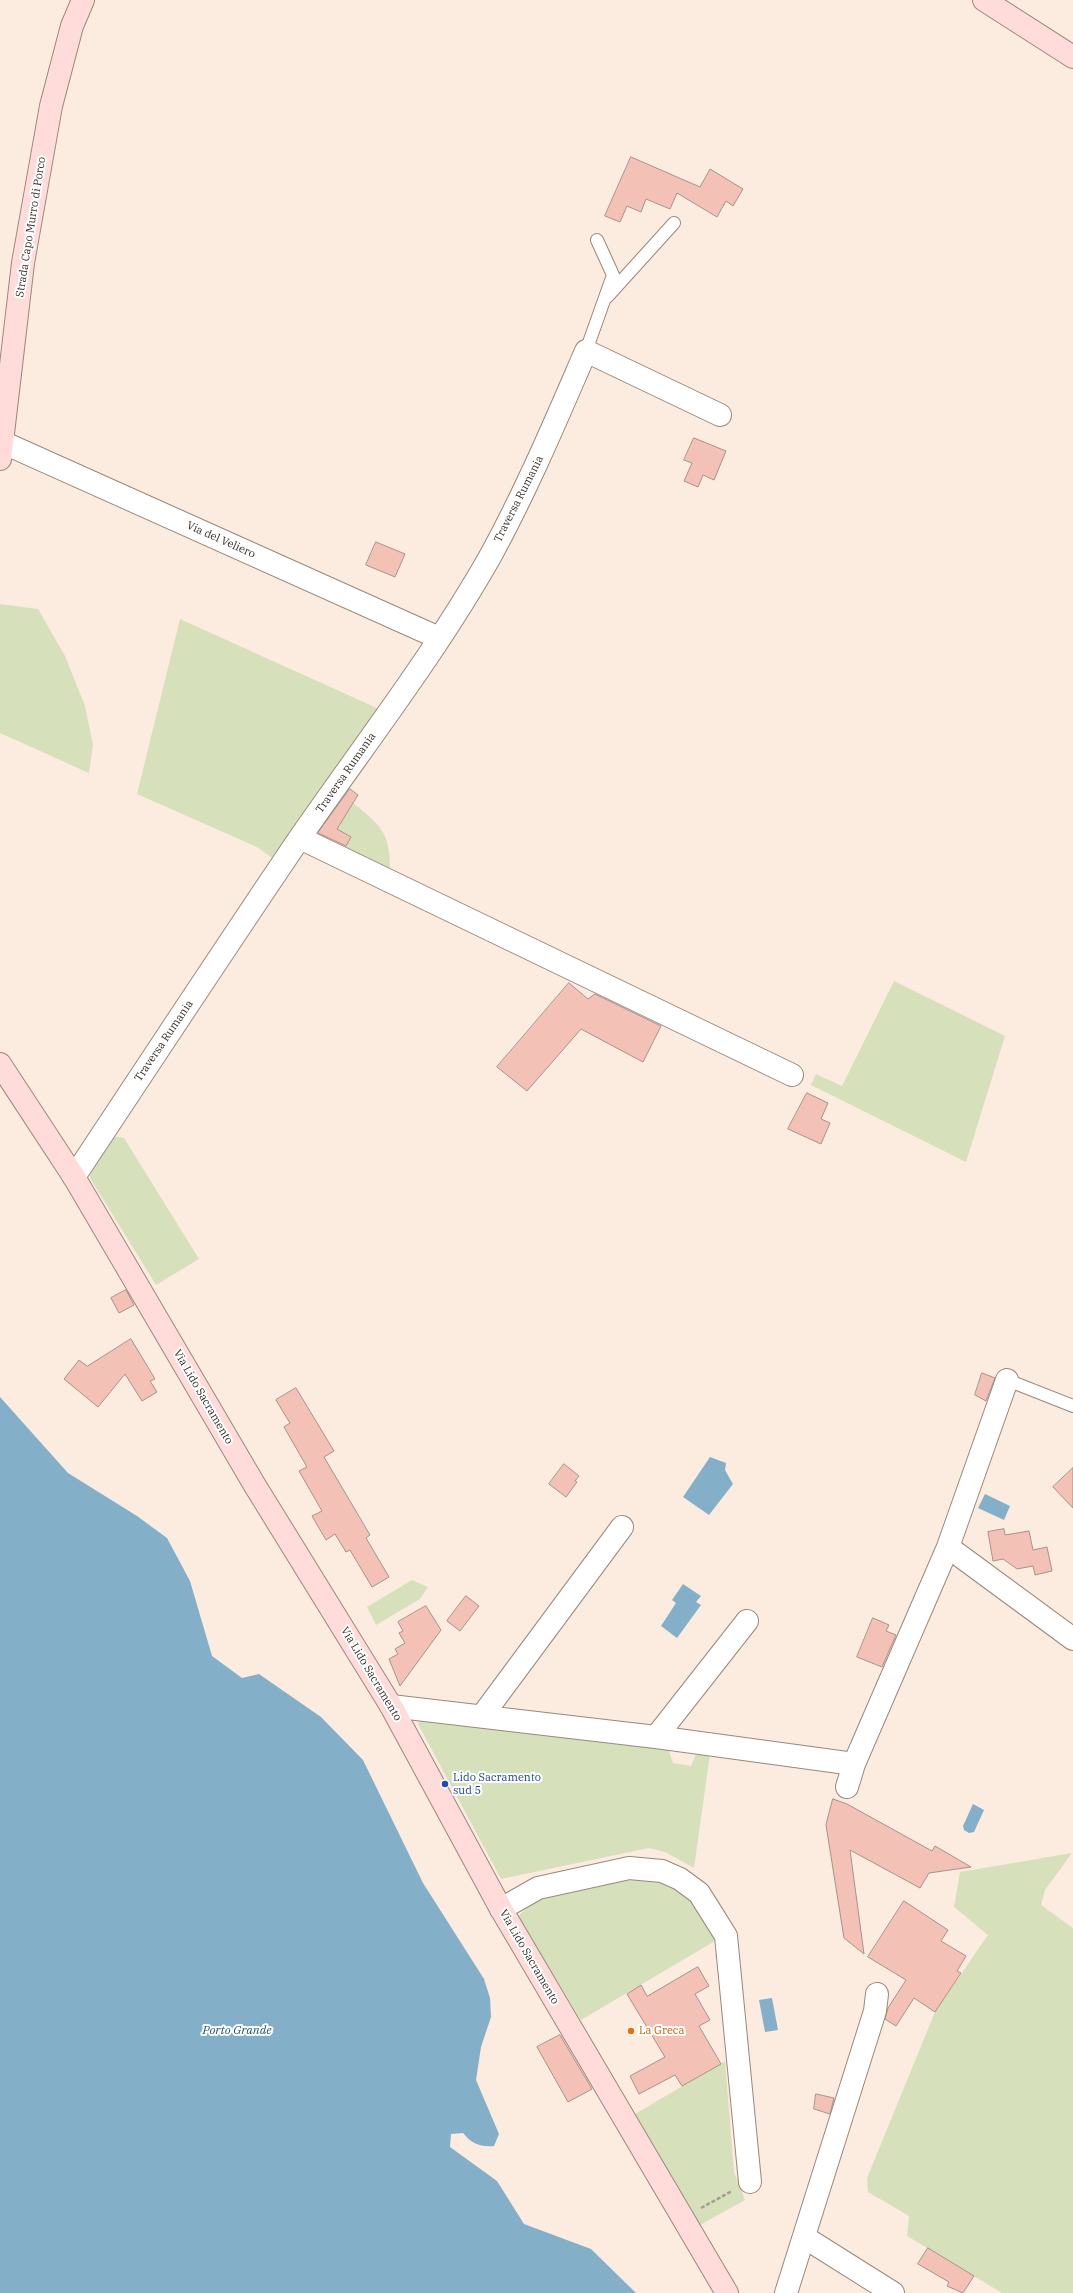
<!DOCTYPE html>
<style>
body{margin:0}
canvas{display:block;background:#fcebdf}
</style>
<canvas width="1073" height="2293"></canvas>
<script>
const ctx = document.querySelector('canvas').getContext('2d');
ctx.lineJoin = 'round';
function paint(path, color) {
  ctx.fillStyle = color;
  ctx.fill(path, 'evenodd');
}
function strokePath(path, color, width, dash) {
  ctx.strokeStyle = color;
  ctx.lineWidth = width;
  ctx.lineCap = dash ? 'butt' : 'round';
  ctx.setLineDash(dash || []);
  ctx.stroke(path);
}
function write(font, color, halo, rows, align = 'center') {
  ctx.font = font + ' "IBM Plex Serif",serif';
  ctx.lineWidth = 4;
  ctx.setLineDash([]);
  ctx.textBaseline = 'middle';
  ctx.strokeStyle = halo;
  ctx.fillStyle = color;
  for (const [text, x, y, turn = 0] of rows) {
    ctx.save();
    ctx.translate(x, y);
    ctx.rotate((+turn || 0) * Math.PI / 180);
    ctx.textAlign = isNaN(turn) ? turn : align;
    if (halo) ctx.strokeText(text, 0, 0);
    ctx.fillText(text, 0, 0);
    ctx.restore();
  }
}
const green = new Path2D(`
 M 0,604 L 38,609 L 65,656 L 85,706 L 93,745 L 89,773 L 0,733 Z
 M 180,619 L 379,709 L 275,860 L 257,847 L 137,794 Z
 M 353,803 C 384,827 391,836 390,876 L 343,852 L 351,837 L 337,829 Z
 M 894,981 L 1005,1036 L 966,1162 L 811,1085 L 816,1074 L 842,1086 Z
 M 113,1136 L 124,1138 L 199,1259 L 156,1285 L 90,1178 L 89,1169 Z
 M 412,1580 L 428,1587 L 420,1599 L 376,1625 L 367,1607 Z
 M 423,1717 L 668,1748 L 673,1763 L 691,1766 L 697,1752 L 710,1754 L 694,1868 L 665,1852 L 649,1848 L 501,1879 L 418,1724 Z
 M 1072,1853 L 1045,1890 L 1041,1905 L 1073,1928 L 1073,2293 L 1002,2293 L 907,2236 L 909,2216 L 868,2192 L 867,2178 L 935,2012 L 988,1935 L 954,1907 L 960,1872 Z
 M 651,1875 L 689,1896 L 711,1931 L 715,1941 L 581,2020 L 518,1916 L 535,1901 L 547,1895 Z
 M 725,2061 L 734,2172 L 745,2200 L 700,2225 L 635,2114 Z`);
const water = new Path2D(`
 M 0,1397 L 68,1473 L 137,1516 L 167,1538 L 190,1581 L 212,1656 L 242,1678 L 259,1674 L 321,1717 L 363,1760 L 423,1883 L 484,1979 L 490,1998 L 491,2017 L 481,2047 L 476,2080 L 499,2134 L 494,2146 C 480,2147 472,2144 463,2133 L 451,2134 L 450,2147 L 497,2181 L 524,2224 L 591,2249 L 636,2293 L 0,2293 Z
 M 710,1457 L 726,1463 L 725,1470 L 733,1484 L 709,1515 L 683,1497 Z
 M 985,1494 L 1010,1506 L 1004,1520 L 978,1508 Z
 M 683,1584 L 701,1596 L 696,1602 L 701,1605 L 677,1638 L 661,1626 L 676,1603 L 672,1600 Z
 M 973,1804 L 984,1810 L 974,1832 L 969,1833 L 964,1830 L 963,1826 Z
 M 772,1998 L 778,2030 L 765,2032 L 759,2000 Z`);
const building = new Path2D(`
 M 631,157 L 700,187 L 710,169 L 743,189 L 733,206 L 726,201 L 717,217 L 677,193 L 670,209 L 646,199 L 641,212 L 627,206 L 620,222 L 605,216 Z
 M 694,438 L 726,451 L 714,480 L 703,475 L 698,487 L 684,481 L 692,463 L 684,460 Z
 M 376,542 L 405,554 L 395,577 L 366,565 Z
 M 350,789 L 358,795 L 337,829 L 351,837 L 346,846 L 318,833 Z
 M 569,983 L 588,999 L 595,994 L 661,1026 L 643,1062 L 581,1029 L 527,1091 L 497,1067 Z
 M 807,1093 L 828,1103 L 821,1119 L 830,1123 L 821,1144 L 788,1129 Z
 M 126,1290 L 134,1305 L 119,1313 L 111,1298 Z
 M 131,1339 L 155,1379 L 150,1381 L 157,1392 L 142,1401 L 125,1374 L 98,1407 L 64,1379 L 79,1360 L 87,1366 Z
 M 982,1373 L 995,1378 L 986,1401 L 975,1395 Z
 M 296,1388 L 334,1451 L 324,1457 L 370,1535 L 366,1538 L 389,1577 L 372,1587 L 350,1550 L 346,1552 L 335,1534 L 326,1540 L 312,1516 L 322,1511 L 299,1471 L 307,1467 L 284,1427 L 290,1423 L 276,1400 Z
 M 564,1464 L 579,1476 L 575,1481 L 577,1482 L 566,1497 L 549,1484 Z
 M 1073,1468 L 1073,1508 L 1053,1487 Z
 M 1004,1529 L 1005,1535 L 1029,1531 L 1033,1550 L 1047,1547 L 1052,1571 L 1035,1575 L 1033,1566 L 1017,1569 L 1003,1559 L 993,1561 L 988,1532 Z
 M 466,1596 L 479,1606 L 460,1631 L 447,1621 Z
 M 426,1606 L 441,1630 L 400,1686 L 389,1659 L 398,1654 L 395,1649 L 405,1643 L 399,1633 L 403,1631 L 398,1622 Z
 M 873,1618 L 889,1625 L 886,1631 L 896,1635 L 882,1667 L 857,1657 Z
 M 833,1799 L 847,1804 L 932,1851 L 935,1846 L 971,1867 L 929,1873 L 920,1888 L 850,1850 L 864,1954 L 844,1938 L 826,1825 Z
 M 904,1901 L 948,1930 L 941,1941 L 966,1956 L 957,1971 L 961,1973 L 935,2012 L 914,1998 L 896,2026 L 885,2019 L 888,2008 L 906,1980 L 868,1957 Z
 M 698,1967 L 709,1986 L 695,1994 L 710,2020 L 699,2026 L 721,2064 L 682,2086 L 675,2075 L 639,2094 L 630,2076 L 665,2057 L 627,1994 L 641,1985 L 647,1996 Z
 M 560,2035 L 592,2089 L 568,2102 L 537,2047 Z
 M 816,2094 L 834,2098 L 830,2114 L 814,2109 Z
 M 928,2248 L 974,2276 L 963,2293 L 947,2286 L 949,2282 L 918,2264 Z`);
const path = new Path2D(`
 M 701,2208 L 732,2191`);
const lane = new Path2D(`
 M 607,297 L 674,223
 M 586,351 L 613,275 L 597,240
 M 1007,1380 L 1073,1406`);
const street = new Path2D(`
 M 2,442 L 439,638
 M 300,838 L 792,1075
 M 74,1177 C 149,1064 223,951 299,839 C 364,745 435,654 491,555 C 527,489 556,420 586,351 L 720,415
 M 948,1547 L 1073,1639
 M 391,1706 L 656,1737 L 854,1764 L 948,1547 L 1007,1380
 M 482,1716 L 622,1527
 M 656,1737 L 747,1621
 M 847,1787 L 854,1764
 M 501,1909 L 538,1888 L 629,1868 L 662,1871 L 680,1879 L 699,1893 L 726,1936 L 750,2182
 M 804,2237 L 893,2293
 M 786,2293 L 875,2011 L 877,1994`);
const secondary = new Path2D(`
 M 984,0 L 1073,57
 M 0,459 L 23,263 L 51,106 L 72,26 L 83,0
 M 0,1064 L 74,1177 L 254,1484 L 391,1706 L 501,1909 L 727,2293`);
const markers = [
 [445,1784,4,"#1a4fb4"],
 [631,2031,4,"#e8710a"]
];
const streetNames = [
 ["Strada Capo Murro di Porco",31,227,-81],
 ["Traversa Rumania",519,499,-63],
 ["Via del Veliero",221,540,24],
 ["Traversa Rumania",346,773,-55],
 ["Traversa Rumania",164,1041,-56],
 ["Via Lido Sacramento",203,1397,60],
 ["Via Lido Sacramento",371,1674,59],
 ["Via Lido Sacramento",529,1957,60]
];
const transitNames = [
 ["Lido Sacramento",453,1778],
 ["sud 5",453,1791]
];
const foodNames = [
 ["La Greca",639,2031]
];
const waterNames = [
 ["Porto Grande",237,2031]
];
paint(green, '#d6e1bc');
paint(water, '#83b0c8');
paint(building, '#f3c1b6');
strokePath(building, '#a9918b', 1);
strokePath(lane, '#9a887a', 14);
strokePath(street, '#9a887a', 24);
strokePath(secondary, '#9a887a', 24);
strokePath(path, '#a89b91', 2.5, [4, 2]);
strokePath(lane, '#fff', 12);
strokePath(street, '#fff', 22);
strokePath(secondary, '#ffdcd9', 22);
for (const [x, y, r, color] of markers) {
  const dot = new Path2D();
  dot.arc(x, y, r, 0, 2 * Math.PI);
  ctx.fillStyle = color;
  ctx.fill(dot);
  strokePath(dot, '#fff', 1.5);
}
write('11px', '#342d27', '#fff', streetNames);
write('11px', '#164399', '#fff', transitNames, 'left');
write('11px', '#c56008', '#fff', foodNames, 'left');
write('italic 12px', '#1b546d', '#fff', waterNames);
</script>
